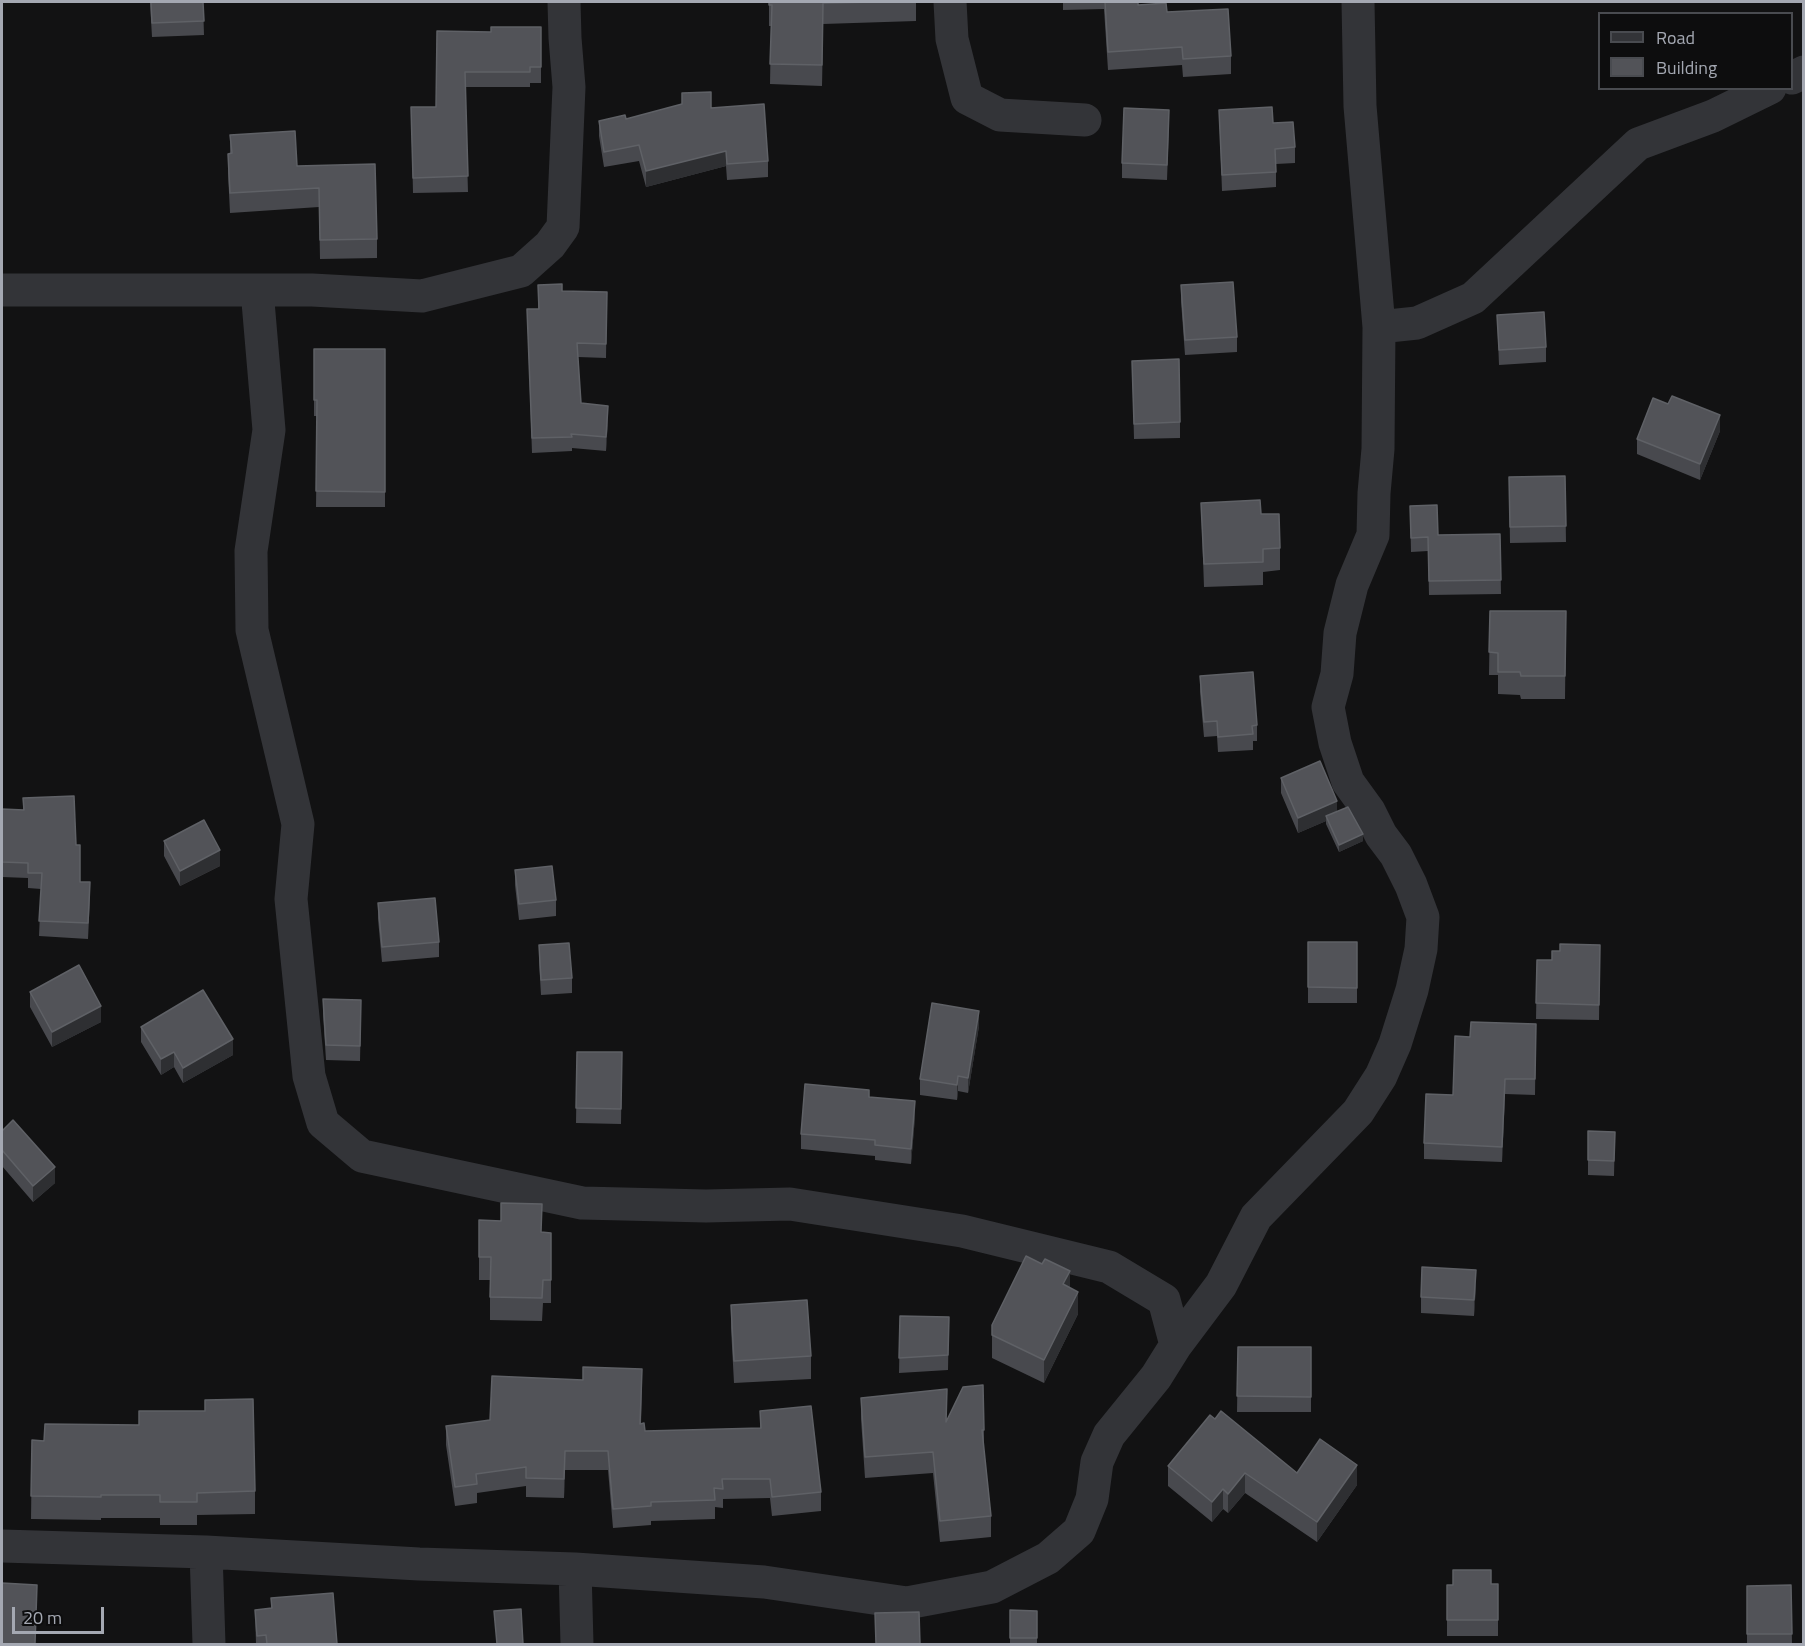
<!DOCTYPE html>
<style>
body{margin:0}
#map{position:relative;width:1805px;height:1646px;overflow:hidden;background:#121213;font-family:"Titillium Web",sans-serif}
canvas{display:block}
.frame{position:absolute;inset:0;border:3px solid #a4a8b2;pointer-events:none}
.legend{position:absolute;left:1598px;top:12px;width:195px;height:78px;box-sizing:border-box;background:#0d0d0e;border:2px solid #494b50;margin:0;padding:8px 10px;list-style:none;font-size:18px;color:#a4a8b2}
.legend li{display:flex;align-items:center;gap:12px;height:30px}
.legend b{width:30px;border:2px solid #494b50}
.scale{position:absolute;left:12px;top:1607px;width:92px;height:27px;box-sizing:border-box;border:3px solid #a4a8b2;border-top:0;padding-left:8px;font-size:18px;line-height:21px;white-space:nowrap;color:#a4a8b2;-webkit-text-stroke:4px #0d0d0e;paint-order:stroke}
</style>
<div id="map">
<canvas width="1805" height="1646"></canvas>
<div class="frame"></div>
<ul class="legend">
<li><b style="height:8px;background:#333438"></b>Road</li>
<li><b style="height:16px;background:#525358"></b>Building</li>
</ul>
<div class="scale">20 m</div>
</div>
<script>
const ctx = document.querySelector('canvas').getContext('2d');
ctx.lineJoin = 'round';
function strokePath(path, color, width, dash) {
  ctx.strokeStyle = color;
  ctx.lineWidth = width;
  ctx.lineCap = dash ? 'butt' : 'round';
  ctx.setLineDash(dash || []);
  ctx.stroke(path);
}
function paint(path, color) {
  ctx.fillStyle = color;
  ctx.fill(path, 'evenodd');
}
const minor = new Path2D(`
 M 950,2 L 952,39 L 967,98 L 1000,115 L 1085,120
 M 1792,78 L 1804,72
 M 2,290 L 312,290 L 422,296 L 521,271 L 550,245 L 563,227 L 569,87 L 565,38 L 564,2
 M 257,290 L 269,430 L 251,551 L 252,630 L 298,824 L 291,899 L 309,1076 L 323,1123 L 362,1156 L 582,1203 L 706,1206 L 790,1204 L 962,1231 L 1109,1267 L 1164,1300 L 1176,1345
 M 1379,327 L 1417,323 L 1473,298 L 1638,144 L 1713,116 L 1770,88
 M 2,1546 L 206,1552 L 419,1564 L 575,1569 L 764,1582 L 907,1603 L 992,1587 L 1048,1558 L 1079,1531 L 1092,1499 L 1097,1462 L 1109,1435 L 1156,1377 L 1176,1345 L 1221,1285 L 1256,1217 L 1358,1112 L 1381,1076 L 1395,1044 L 1412,990 L 1421,949 L 1423,917 L 1411,885 L 1396,855 L 1381,835 L 1369,811 L 1348,782 L 1335,743 L 1328,707 L 1337,674 L 1340,633 L 1352,585 L 1373,535 L 1374,493 L 1378,449 L 1379,327 L 1360,106 L 1358,2
 M 206,1552 L 209,1644
 M 575,1569 L 577,1644`);
const wall = new Path2D(`
 M 150,2 L 203,2 L 204,35 L 152,37 Z
 M 769,2 L 916,2 L 916,21 L 823,24 L 822,86 L 770,84 L 771,26 L 769,26 Z
 M 1063,2 L 1138,2 L 1138,5 L 1167,12 L 1231,56 L 1231,74 L 1183,77 L 1182,65 L 1108,70 L 1104,9 L 1063,10 Z
 M 541,27 L 541,83 L 530,83 L 530,87 L 465,87 L 468,192 L 413,193 L 411,107 L 436,107 L 491,32 Z
 M 682,93 L 711,108 L 768,161 L 768,177 L 727,180 L 726,166 L 646,187 L 639,161 L 604,167 L 599,136 L 599,121 L 626,119 L 682,104 Z
 M 1219,110 L 1273,123 L 1295,147 L 1295,163 L 1276,164 L 1276,187 L 1222,191 Z
 M 1169,125 L 1167,180 L 1122,178 L 1122,163 Z
 M 230,135 L 297,166 L 377,239 L 377,258 L 320,259 L 319,207 L 230,213 L 228,173 L 228,154 L 230,153 Z
 M 538,285 L 562,291 L 607,292 L 606,358 L 578,357 L 581,403 L 608,420 L 606,451 L 572,448 L 572,451 L 532,453 L 527,309 L 538,309 Z
 M 1181,285 L 1237,337 L 1237,352 L 1185,355 L 1181,301 Z
 M 1497,315 L 1546,347 L 1546,362 L 1499,365 Z
 M 314,349 L 385,349 L 385,507 L 316,507 L 317,416 L 314,416 Z
 M 1132,361 L 1180,422 L 1180,438 L 1134,439 Z
 M 1668,404 L 1720,431 L 1700,480 L 1637,454 L 1637,439 Z
 M 1565,476 L 1566,542 L 1510,543 L 1509,477 Z
 M 1201,503 L 1280,548 L 1280,570 L 1263,572 L 1263,585 L 1204,587 Z
 M 1410,506 L 1438,535 L 1500,534 L 1501,594 L 1429,595 L 1428,551 L 1411,552 Z
 M 1490,611 L 1566,611 L 1565,699 L 1521,699 L 1520,695 L 1498,694 L 1498,675 L 1489,675 Z
 M 1200,676 L 1257,725 L 1257,741 L 1253,741 L 1253,750 L 1218,752 L 1217,736 L 1204,737 L 1200,692 Z
 M 1281,778 L 1337,811 L 1363,841 L 1339,852 L 1326,824 L 1326,821 L 1298,833 L 1281,793 Z
 M 23,798 L 76,845 L 80,882 L 90,897 L 88,939 L 39,936 L 41,889 L 28,888 L 28,878 L 2,877 L 2,809 L 23,810 Z
 M 164,841 L 220,866 L 180,886 L 164,856 Z
 M 515,870 L 556,900 L 556,916 L 519,920 L 515,885 Z
 M 378,903 L 439,942 L 439,957 L 382,962 L 378,919 Z
 M 1308,942 L 1357,942 L 1357,1003 L 1308,1003 Z
 M 539,945 L 572,978 L 572,993 L 541,995 L 539,961 Z
 M 1600,945 L 1599,1020 L 1536,1019 L 1537,960 L 1552,960 L 1560,951 Z
 M 30,992 L 101,1022 L 52,1047 L 30,1007 Z
 M 323,999 L 361,1015 L 360,1061 L 326,1060 L 323,1014 Z
 M 1536,1024 L 1535,1095 L 1505,1094 L 1502,1162 L 1424,1159 L 1424,1143 L 1453,1095 L 1470,1037 Z
 M 979,1026 L 968,1093 L 958,1091 L 957,1100 L 920,1095 L 920,1079 Z
 M 141,1027 L 233,1055 L 183,1083 L 174,1067 L 161,1075 L 141,1042 Z
 M 577,1052 L 622,1052 L 621,1124 L 576,1123 Z
 M 869,1097 L 915,1117 L 911,1164 L 875,1160 L 875,1156 L 801,1149 L 801,1134 Z
 M 2,1131 L 55,1183 L 33,1202 L 2,1166 Z
 M 1588,1131 L 1615,1132 L 1614,1176 L 1588,1175 Z
 M 479,1220 L 501,1221 L 542,1232 L 551,1233 L 551,1303 L 543,1303 L 542,1321 L 490,1320 L 490,1280 L 479,1280 Z
 M 1476,1285 L 1474,1316 L 1421,1313 L 1421,1297 Z
 M 1070,1288 L 1078,1314 L 1044,1383 L 992,1358 L 992,1325 Z
 M 731,1305 L 811,1356 L 811,1379 L 734,1383 L 731,1328 Z
 M 900,1316 L 949,1317 L 948,1370 L 899,1373 Z
 M 1238,1347 L 1311,1347 L 1311,1412 L 1237,1412 Z
 M 642,1388 L 641,1424 L 645,1431 L 760,1428 L 760,1411 L 821,1492 L 821,1511 L 772,1516 L 770,1498 L 723,1499 L 723,1508 L 715,1507 L 715,1519 L 651,1521 L 651,1525 L 613,1528 L 608,1470 L 565,1470 L 564,1498 L 526,1497 L 526,1486 L 477,1493 L 477,1503 L 455,1506 L 446,1445 L 446,1426 L 490,1420 Z
 M 861,1398 L 984,1430 L 984,1450 L 991,1516 L 991,1537 L 940,1542 L 933,1473 L 865,1478 L 861,1419 Z
 M 1215,1419 L 1297,1473 L 1357,1485 L 1317,1542 L 1245,1493 L 1228,1513 L 1223,1509 L 1212,1522 L 1168,1486 L 1168,1466 Z
 M 32,1440 L 255,1491 L 255,1514 L 197,1515 L 197,1525 L 160,1525 L 160,1518 L 101,1518 L 101,1520 L 31,1519 Z
 M 1498,1584 L 1498,1636 L 1447,1636 L 1447,1585 Z
 M 1791,1585 L 1792,1644 L 1747,1644 L 1747,1586 Z
 M 271,1598 L 337,1644 L 256,1644 L 255,1610 L 271,1609 Z
 M 1010,1610 L 1037,1611 L 1037,1644 L 1010,1644 Z`);
const shadedWall = new Path2D(`
 M 823,3 L 823,24 L 822,86 L 822,65 Z
 M 726,151 L 726,166 L 646,187 L 646,171 Z
 M 608,406 L 608,420 L 606,451 L 606,437 Z
 M 1720,415 L 1720,431 L 1700,480 L 1700,464 Z
 M 1337,801 L 1337,816 L 1326,816 L 1326,821 L 1298,833 L 1298,818 Z
 M 1363,834 L 1363,841 L 1339,852 L 1339,845 Z
 M 220,850 L 220,866 L 180,886 L 180,871 Z
 M 101,1006 L 101,1022 L 52,1047 L 52,1032 Z
 M 979,1011 L 979,1026 L 968,1093 L 968,1078 Z
 M 233,1039 L 233,1055 L 183,1083 L 183,1068 Z
 M 174,1052 L 174,1067 L 161,1075 L 161,1059 Z
 M 958,1076 L 958,1091 L 957,1100 L 957,1085 Z
 M 1505,1079 L 1505,1094 L 1502,1162 L 1502,1147 Z
 M 915,1101 L 915,1117 L 911,1164 L 911,1149 Z
 M 55,1167 L 55,1183 L 33,1202 L 33,1186 Z
 M 1476,1270 L 1476,1285 L 1474,1316 L 1474,1300 Z
 M 1070,1271 L 1070,1294 L 1063,1284 Z
 M 1078,1292 L 1078,1314 L 1044,1383 L 1044,1360 Z
 M 565,1451 L 565,1470 L 564,1498 L 564,1479 Z
 M 1357,1465 L 1357,1485 L 1317,1542 L 1317,1522 Z
 M 1245,1473 L 1245,1493 L 1228,1513 L 1228,1494 Z
 M 1223,1489 L 1223,1509 L 1212,1522 L 1212,1502 Z`);
const building = new Path2D(`
 M 151,2 L 203,2 L 204,21 L 152,23 Z
 M 769,2 L 877,2 L 823,3 L 822,65 L 770,64 L 772,5 L 769,5 Z
 M 1105,2 L 1138,2 L 1138,5 L 1166,3 L 1167,12 L 1228,9 L 1231,56 L 1183,59 L 1182,47 L 1108,52 Z
 M 491,27 L 541,27 L 541,67 L 530,67 L 530,72 L 465,72 L 468,176 L 413,178 L 411,107 L 436,107 L 437,31 L 491,32 Z
 M 711,92 L 711,108 L 764,104 L 768,161 L 727,164 L 726,151 L 646,171 L 639,145 L 604,152 L 599,121 L 625,115 L 626,119 L 682,104 L 682,93 Z
 M 1272,107 L 1273,123 L 1293,122 L 1295,147 L 1275,149 L 1276,172 L 1222,175 L 1219,110 Z
 M 1124,108 L 1169,110 L 1167,165 L 1122,163 Z
 M 295,131 L 297,166 L 375,164 L 377,239 L 320,240 L 319,188 L 230,193 L 228,154 L 232,153 L 230,135 Z
 M 1233,282 L 1237,337 L 1185,340 L 1181,285 Z
 M 562,284 L 562,291 L 607,292 L 606,344 L 577,343 L 581,403 L 608,406 L 606,437 L 571,434 L 572,437 L 532,438 L 527,309 L 539,309 L 538,285 Z
 M 1544,312 L 1546,347 L 1499,350 L 1497,315 Z
 M 314,349 L 385,349 L 385,492 L 316,491 L 317,400 L 314,400 Z
 M 1179,359 L 1180,422 L 1134,424 L 1132,361 Z
 M 1672,396 L 1720,415 L 1700,464 L 1637,439 L 1653,398 L 1668,404 Z
 M 1565,476 L 1566,526 L 1510,527 L 1509,477 Z
 M 1260,500 L 1261,514 L 1279,514 L 1280,548 L 1263,549 L 1263,562 L 1204,564 L 1201,503 Z
 M 1437,505 L 1438,535 L 1500,534 L 1501,580 L 1429,581 L 1428,537 L 1411,538 L 1410,506 Z
 M 1490,611 L 1566,611 L 1565,676 L 1521,676 L 1520,672 L 1498,672 L 1498,653 L 1489,652 Z
 M 1253,672 L 1257,725 L 1252,726 L 1253,734 L 1218,737 L 1217,721 L 1204,722 L 1200,676 Z
 M 1320,761 L 1337,801 L 1298,818 L 1281,778 Z
 M 74,796 L 76,845 L 80,845 L 80,882 L 90,882 L 88,923 L 39,921 L 42,873 L 28,873 L 28,863 L 2,862 L 2,809 L 24,810 L 23,798 Z
 M 1348,807 L 1363,834 L 1339,845 L 1326,816 Z
 M 204,820 L 220,850 L 180,871 L 164,841 Z
 M 552,866 L 556,900 L 519,904 L 515,870 Z
 M 435,898 L 439,942 L 382,947 L 378,903 Z
 M 1308,942 L 1357,942 L 1357,988 L 1308,987 Z
 M 569,943 L 572,978 L 541,980 L 539,945 Z
 M 1560,944 L 1600,945 L 1599,1005 L 1536,1003 L 1537,960 L 1552,960 L 1552,951 L 1560,951 Z
 M 79,965 L 101,1006 L 52,1032 L 30,992 Z
 M 203,990 L 233,1039 L 183,1068 L 174,1052 L 161,1059 L 141,1027 Z
 M 323,999 L 361,1000 L 360,1046 L 326,1045 Z
 M 932,1003 L 979,1011 L 968,1078 L 958,1076 L 957,1085 L 920,1079 Z
 M 1471,1022 L 1536,1024 L 1535,1079 L 1505,1079 L 1502,1147 L 1424,1143 L 1426,1094 L 1453,1095 L 1455,1036 L 1470,1037 Z
 M 577,1052 L 622,1052 L 621,1109 L 576,1108 Z
 M 805,1084 L 869,1090 L 869,1097 L 915,1101 L 911,1149 L 875,1145 L 875,1140 L 801,1134 Z
 M 13,1120 L 55,1167 L 33,1186 L 2,1150 L 2,1131 Z
 M 1588,1131 L 1615,1132 L 1614,1161 L 1588,1160 Z
 M 501,1203 L 542,1204 L 541,1232 L 551,1233 L 551,1280 L 543,1280 L 542,1298 L 490,1297 L 491,1257 L 479,1257 L 479,1220 L 501,1221 Z
 M 1026,1256 L 1042,1264 L 1045,1259 L 1070,1271 L 1063,1284 L 1078,1292 L 1044,1360 L 992,1335 L 992,1325 Z
 M 1422,1267 L 1476,1270 L 1474,1300 L 1421,1297 Z
 M 807,1300 L 811,1356 L 734,1361 L 731,1305 Z
 M 900,1316 L 949,1317 L 948,1355 L 899,1358 Z
 M 1238,1347 L 1311,1347 L 1311,1397 L 1237,1396 Z
 M 583,1367 L 642,1369 L 640,1424 L 644,1423 L 645,1431 L 761,1428 L 760,1411 L 811,1406 L 821,1492 L 772,1497 L 770,1479 L 722,1479 L 723,1489 L 714,1488 L 715,1500 L 651,1502 L 651,1506 L 613,1509 L 608,1451 L 565,1451 L 564,1479 L 526,1478 L 526,1467 L 476,1474 L 477,1484 L 455,1487 L 446,1426 L 490,1420 L 492,1376 L 583,1380 Z
 M 983,1385 L 984,1430 L 982,1430 L 991,1516 L 940,1521 L 933,1452 L 865,1457 L 861,1398 L 947,1389 L 946,1422 L 963,1387 Z
 M 253,1399 L 255,1491 L 197,1493 L 197,1502 L 160,1502 L 160,1495 L 101,1495 L 101,1497 L 31,1496 L 32,1440 L 44,1441 L 45,1424 L 139,1425 L 139,1411 L 205,1411 L 205,1400 Z
 M 1221,1411 L 1297,1473 L 1320,1439 L 1357,1465 L 1317,1522 L 1245,1473 L 1228,1494 L 1223,1489 L 1212,1502 L 1168,1466 L 1210,1415 L 1215,1419 Z
 M 1453,1570 L 1491,1570 L 1491,1584 L 1498,1584 L 1498,1620 L 1447,1620 L 1447,1585 L 1453,1585 Z
 M 2,1583 L 37,1585 L 35,1644 L 2,1644 Z
 M 1791,1585 L 1792,1634 L 1747,1634 L 1747,1586 Z
 M 333,1593 L 337,1644 L 267,1644 L 266,1635 L 257,1636 L 255,1610 L 272,1608 L 271,1598 Z
 M 521,1609 L 523,1644 L 497,1644 L 494,1611 Z
 M 1010,1610 L 1037,1611 L 1037,1638 L 1010,1638 Z
 M 919,1612 L 920,1644 L 876,1644 L 875,1613 Z`);
strokePath(minor, '#333438', 33);
paint(wall, '#48494e');
paint(shadedWall, '#2e2f32');
paint(building, '#525358');
strokePath(building, '#5f6166', 1.5);
</script>
